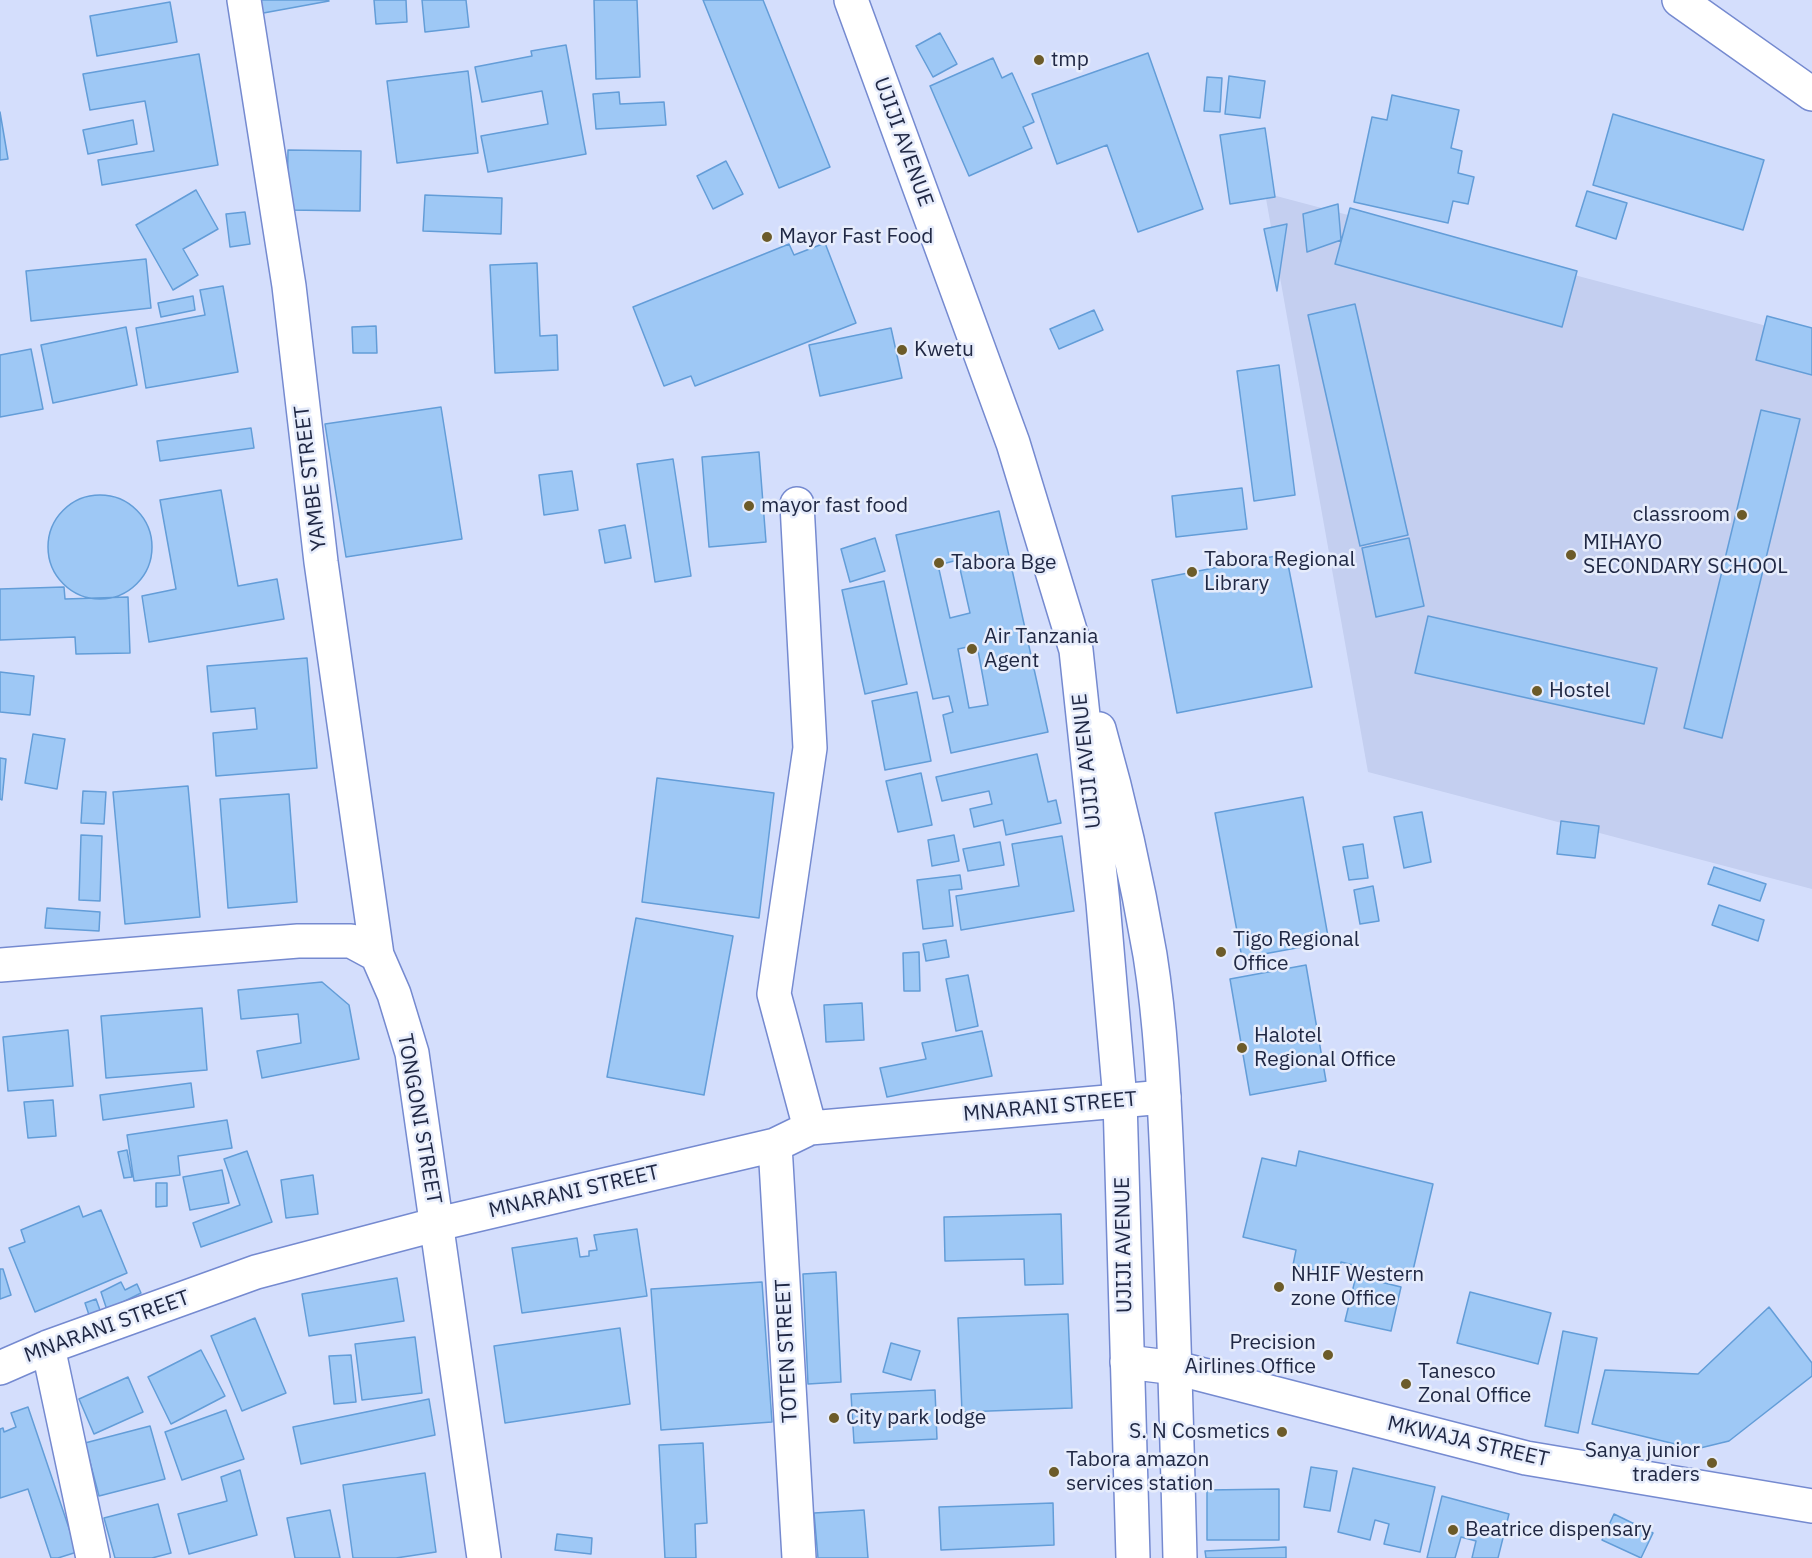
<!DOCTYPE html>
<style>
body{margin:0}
canvas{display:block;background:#d4defc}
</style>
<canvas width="1812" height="1558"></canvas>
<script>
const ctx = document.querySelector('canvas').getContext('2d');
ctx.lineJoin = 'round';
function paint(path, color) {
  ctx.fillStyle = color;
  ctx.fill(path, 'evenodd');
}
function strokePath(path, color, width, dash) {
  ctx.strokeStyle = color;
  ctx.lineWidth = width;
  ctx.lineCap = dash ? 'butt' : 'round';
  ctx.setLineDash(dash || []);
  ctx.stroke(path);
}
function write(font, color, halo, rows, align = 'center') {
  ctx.font = font + ' "IBM Plex Sans",sans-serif';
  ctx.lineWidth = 5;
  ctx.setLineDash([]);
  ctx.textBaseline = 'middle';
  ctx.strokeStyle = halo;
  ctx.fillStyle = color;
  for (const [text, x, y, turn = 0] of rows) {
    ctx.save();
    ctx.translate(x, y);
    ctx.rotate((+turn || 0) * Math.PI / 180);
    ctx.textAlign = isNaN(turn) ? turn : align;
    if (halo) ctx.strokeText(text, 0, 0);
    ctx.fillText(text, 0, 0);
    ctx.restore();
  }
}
const built = new Path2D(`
 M 1265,193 L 1812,338 L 1812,889 L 1368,772 Z`);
const building = new Path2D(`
 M 256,0 L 328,0 L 329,1 L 258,14 Z
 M 374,0 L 406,0 L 407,22 L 376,24 Z
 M 422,0 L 466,0 L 469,27 L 425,32 Z
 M 594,0 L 637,0 L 640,77 L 596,79 Z
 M 703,0 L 763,0 L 830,167 L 779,188 Z
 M 170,2 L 177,42 L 97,56 L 90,16 Z
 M 940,33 L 957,64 L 933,77 L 916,46 Z
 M 566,45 L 586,154 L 488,172 L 481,136 L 548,124 L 542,91 L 482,102 L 475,67 L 532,56 L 531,51 Z
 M 1148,53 L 1203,209 L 1138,232 L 1107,145 L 1057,164 L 1032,94 Z
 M 199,54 L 218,165 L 102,185 L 98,160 L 154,151 L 145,101 L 90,110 L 83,74 Z
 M 993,58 L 1002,78 L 1012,73 L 1034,122 L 1023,127 L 1032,148 L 969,176 L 930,86 Z
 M 468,71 L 478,153 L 397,163 L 387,81 Z
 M 1229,76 L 1265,81 L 1260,118 L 1225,114 Z
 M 1207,77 L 1222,78 L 1220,112 L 1204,111 Z
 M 619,92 L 620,104 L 664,102 L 666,125 L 596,129 L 593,94 Z
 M 1392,95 L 1459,110 L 1451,148 L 1462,151 L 1458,173 L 1474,177 L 1468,204 L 1453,201 L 1448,223 L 1354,202 L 1372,117 L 1387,120 Z
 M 0,112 L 8,159 L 0,160 Z
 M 1613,114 L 1764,160 L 1743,230 L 1593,185 Z
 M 133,120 L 137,144 L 88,154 L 83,130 Z
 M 1265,128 L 1275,197 L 1230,204 L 1220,135 Z
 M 288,150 L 361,151 L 360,211 L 287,210 Z
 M 726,161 L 743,194 L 713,209 L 697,176 Z
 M 196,190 L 218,229 L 183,249 L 198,275 L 173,290 L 136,225 Z
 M 1587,191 L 1627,203 L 1616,239 L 1576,226 Z
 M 425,195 L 502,198 L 501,234 L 423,231 Z
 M 1338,204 L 1341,240 L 1307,252 L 1303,214 Z
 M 1350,208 L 1577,271 L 1562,327 L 1335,264 Z
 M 245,212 L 250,244 L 230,247 L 226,214 Z
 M 1287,224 L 1277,291 L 1264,229 Z
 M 825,243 L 856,323 L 695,386 L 691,376 L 664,386 L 633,307 L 789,244 L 794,255 Z
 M 146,259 L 151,308 L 31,321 L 26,271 Z
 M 537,263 L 540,336 L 557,335 L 558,370 L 495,373 L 490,265 Z
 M 223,286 L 238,372 L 146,388 L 136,328 L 205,315 L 200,290 Z
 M 193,296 L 195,310 L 161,317 L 158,303 Z
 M 1355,304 L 1408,535 L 1360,546 L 1308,315 Z
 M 1094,310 L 1103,330 L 1059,349 L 1050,329 Z
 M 1767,316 L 1812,328 L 1812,375 L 1756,360 Z
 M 376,326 L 377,353 L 353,353 L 352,327 Z
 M 126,327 L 137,385 L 53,403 L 41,345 Z
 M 891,328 L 902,378 L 820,396 L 809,345 Z
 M 31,349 L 43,409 L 0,417 L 0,355 Z
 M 1279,365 L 1295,495 L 1254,501 L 1237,371 Z
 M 441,407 L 462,539 L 346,557 L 325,424 Z
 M 1761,410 L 1800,419 L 1722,738 L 1684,728 Z
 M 251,428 L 254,448 L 160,461 L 157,441 Z
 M 759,452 L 766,542 L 709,547 L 702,457 Z
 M 673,459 L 691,576 L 655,582 L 637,464 Z
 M 572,471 L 578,510 L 544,515 L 539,475 Z
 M 1242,488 L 1247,529 L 1176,537 L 1172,496 Z
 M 221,490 L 238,586 L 277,579 L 284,619 L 149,642 L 142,596 L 176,589 L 160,500 Z
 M48 547a52 52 0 1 1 104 0a52 52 0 1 1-104 0Z
 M 999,511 L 1048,732 L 951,753 L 943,715 L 953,712 L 949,696 L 933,699 L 896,535 ZM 958,560 L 970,613 L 950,618 L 938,565 ZM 977,645 L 988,705 L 969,708 L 958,649 Z
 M 625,525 L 631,558 L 605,563 L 599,530 Z
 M 875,538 L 885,571 L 850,582 L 841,549 Z
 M 1409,538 L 1424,606 L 1376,617 L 1362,548 Z
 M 1286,554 L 1312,687 L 1177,713 L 1152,580 Z
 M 884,581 L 907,684 L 865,694 L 842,590 Z
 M 64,587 L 65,599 L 128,597 L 130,653 L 76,654 L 75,637 L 0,640 L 0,589 Z
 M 1428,616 L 1657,668 L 1644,724 L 1415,673 Z
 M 307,658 L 317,768 L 216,776 L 213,733 L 257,729 L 255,708 L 211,712 L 207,666 Z
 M 0,672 L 34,676 L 30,715 L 0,712 Z
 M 917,692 L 931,761 L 885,770 L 872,701 Z
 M 33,734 L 65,739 L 57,789 L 25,783 Z
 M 1037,754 L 1048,802 L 1056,800 L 1061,823 L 1006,835 L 1003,820 L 974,827 L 970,809 L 992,804 L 989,791 L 942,801 L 936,777 Z
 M 0,758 L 6,759 L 2,800 L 0,799 Z
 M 921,773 L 932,825 L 898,832 L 886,781 Z
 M 657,778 L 774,793 L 759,918 L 642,902 Z
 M 188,786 L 200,917 L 125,924 L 113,792 Z
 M 83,791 L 106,792 L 104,824 L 81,823 Z
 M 289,794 L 297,902 L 228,908 L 220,799 Z
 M 1303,797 L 1329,942 L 1242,958 L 1215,813 Z
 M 1422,812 L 1431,862 L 1404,868 L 1394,817 Z
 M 1561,821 L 1599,826 L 1595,858 L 1557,854 Z
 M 81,835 L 102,836 L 100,901 L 79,900 Z
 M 954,835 L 959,861 L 932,866 L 928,840 Z
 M 1062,836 L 1074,911 L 961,930 L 956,896 L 1019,886 L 1012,844 Z
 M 1000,842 L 1004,865 L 968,871 L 963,849 Z
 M 1363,844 L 1368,878 L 1349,880 L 1343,847 Z
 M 1714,867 L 1766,884 L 1760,901 L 1708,884 Z
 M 960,875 L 962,889 L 949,890 L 953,926 L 923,929 L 917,880 Z
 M 1373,886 L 1379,921 L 1360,924 L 1354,890 Z
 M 1719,905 L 1764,920 L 1758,941 L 1712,925 Z
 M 47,908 L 100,912 L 99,931 L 45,928 Z
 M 636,918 L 733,936 L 704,1095 L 607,1077 Z
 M 946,940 L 949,957 L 926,961 L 923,944 Z
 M 919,952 L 920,991 L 904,991 L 903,953 Z
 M 1306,965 L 1326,1081 L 1250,1095 L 1230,979 Z
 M 968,975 L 978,1026 L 956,1031 L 946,979 Z
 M 322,982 L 349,1005 L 359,1059 L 262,1078 L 257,1051 L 301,1043 L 298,1014 L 241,1019 L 238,990 Z
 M 862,1003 L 864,1040 L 826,1042 L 824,1005 Z
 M 202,1008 L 207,1070 L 106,1078 L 101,1016 Z
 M 68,1030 L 73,1086 L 8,1091 L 3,1037 Z
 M 982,1031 L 992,1076 L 887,1097 L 880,1068 L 926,1059 L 922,1043 Z
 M 191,1083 L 194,1107 L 103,1120 L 100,1095 Z
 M 53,1100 L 56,1136 L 28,1138 L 24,1102 Z
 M 227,1120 L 232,1148 L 178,1156 L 180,1175 L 134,1181 L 127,1135 Z
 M 127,1150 L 132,1177 L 124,1178 L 118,1152 Z
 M 247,1151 L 272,1222 L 201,1247 L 193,1223 L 240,1205 L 224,1159 Z
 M 1299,1151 L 1433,1184 L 1411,1279 L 1341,1262 L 1338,1276 L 1293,1265 L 1296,1250 L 1243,1237 L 1262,1158 L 1296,1166 Z
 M 222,1170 L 229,1203 L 190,1210 L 183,1177 Z
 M 313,1175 L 318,1214 L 286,1218 L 281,1180 Z
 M 156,1183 L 167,1183 L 167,1206 L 156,1207 Z
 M 79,1206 L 83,1217 L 101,1210 L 127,1273 L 35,1312 L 9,1248 L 25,1242 L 21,1230 Z
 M 1061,1214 L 1063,1284 L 1025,1285 L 1024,1259 L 945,1261 L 944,1217 Z
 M 637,1229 L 647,1296 L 522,1313 L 512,1248 L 577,1238 L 580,1257 L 589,1256 L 589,1251 L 597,1250 L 594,1235 Z
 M 0,1269 L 3,1269 L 11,1295 L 0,1299 Z
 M 836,1272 L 841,1382 L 808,1384 L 803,1274 Z
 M 1356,1276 L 1401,1287 L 1391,1331 L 1345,1321 Z
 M 397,1278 L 404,1321 L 309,1336 L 302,1294 Z
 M 121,1282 L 125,1290 L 137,1284 L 141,1293 L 107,1310 L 101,1292 Z
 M 762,1282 L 772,1422 L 661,1430 L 651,1289 Z
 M 1470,1292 L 1551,1313 L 1538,1364 L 1457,1343 Z
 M 96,1299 L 101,1313 L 90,1318 L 85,1303 Z
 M 1769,1307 L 1812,1363 L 1812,1376 L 1729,1441 L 1696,1449 L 1592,1424 L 1605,1370 L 1698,1374 Z
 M 1068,1314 L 1072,1408 L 962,1412 L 958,1318 Z
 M 255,1318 L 286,1393 L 242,1411 L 211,1336 Z
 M 620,1328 L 630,1404 L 505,1423 L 494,1346 Z
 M 1563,1331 L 1597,1338 L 1578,1433 L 1545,1426 Z
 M 415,1337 L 422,1393 L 362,1400 L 355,1344 Z
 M 891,1343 L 920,1351 L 911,1380 L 883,1372 Z
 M 201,1350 L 225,1396 L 171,1424 L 148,1377 Z
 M 351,1355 L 356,1402 L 334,1404 L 329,1356 Z
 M 128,1377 L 143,1412 L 94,1434 L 79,1399 Z
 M 935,1390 L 937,1439 L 854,1443 L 851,1394 Z
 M 429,1399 L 435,1435 L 301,1464 L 293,1427 Z
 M 28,1407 L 77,1552 L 58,1558 L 51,1558 L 28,1489 L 0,1498 L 0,1429 L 3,1428 L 4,1432 L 16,1427 L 11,1413 Z
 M 226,1410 L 244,1459 L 182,1480 L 165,1432 Z
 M 150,1426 L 165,1479 L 99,1496 L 85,1443 Z
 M 703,1443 L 707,1523 L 695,1524 L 696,1558 L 665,1558 L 659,1445 Z
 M 1311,1467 L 1337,1471 L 1330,1511 L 1304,1507 Z
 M 1353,1468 L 1435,1487 L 1420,1552 L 1384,1544 L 1389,1524 L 1375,1520 L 1370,1540 L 1338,1532 Z
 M 240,1470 L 257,1535 L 189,1554 L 178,1514 L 227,1501 L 221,1477 Z
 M 425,1473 L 436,1552 L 396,1558 L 353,1558 L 343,1485 Z
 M 1279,1489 L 1279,1540 L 1207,1540 L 1207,1490 Z
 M 1442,1496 L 1509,1514 L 1498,1558 L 1472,1558 L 1476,1541 L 1461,1537 L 1455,1558 L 1427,1558 Z
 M 1053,1503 L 1054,1545 L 941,1550 L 939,1507 Z
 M 158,1504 L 171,1553 L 152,1558 L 115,1558 L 104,1518 Z
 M 330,1510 L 340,1558 L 295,1558 L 287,1518 Z
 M 864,1510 L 868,1558 L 818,1558 L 814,1513 Z
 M 1614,1514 L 1653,1533 L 1641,1558 L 1602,1540 Z
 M 557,1534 L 592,1538 L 591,1554 L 555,1550 Z
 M 1286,1547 L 1286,1558 L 1206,1558 L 1205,1551 Z`);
const minor = new Path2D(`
 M 244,0 L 289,286 L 321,562 L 377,955
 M 1679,0 L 1812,94
 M 797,504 L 810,748 L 774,994 L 810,1128
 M 0,965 L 298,941 L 351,941 L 377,955 L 394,994 L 412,1053 L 484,1558
 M 775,1145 L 799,1558
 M 48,1347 L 93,1558
 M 1127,1362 L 1176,1368 L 1526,1458 L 1812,1506
 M 0,1368 L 48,1347 L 256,1272 L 438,1224 L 775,1145 L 810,1128 L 1164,1097`);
const highway = new Path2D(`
 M 851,0 L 1013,443 L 1076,650 L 1103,903 L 1120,1100 L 1133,1558
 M 1099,729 C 1120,803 1137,879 1150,955 C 1163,1037 1165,1121 1169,1204 C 1174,1322 1177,1440 1180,1558`);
const markers = [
 [1039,60,6,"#6c5b29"],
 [767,237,6,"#6c5b29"],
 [902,350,6,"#6c5b29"],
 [749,506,6,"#6c5b29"],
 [1742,515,6,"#6c5b29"],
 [1571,555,6,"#6c5b29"],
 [939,563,6,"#6c5b29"],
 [1192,572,6,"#6c5b29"],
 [972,649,6,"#6c5b29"],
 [1537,691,6,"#6c5b29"],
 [1221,952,6,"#6c5b29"],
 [1242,1048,6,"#6c5b29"],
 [1279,1287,6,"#6c5b29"],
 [1328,1355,6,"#6c5b29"],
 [1406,1384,6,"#6c5b29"],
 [834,1418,6,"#6c5b29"],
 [1282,1432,6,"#6c5b29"],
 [1712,1463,6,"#6c5b29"],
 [1054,1472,6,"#6c5b29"],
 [1453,1530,6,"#6c5b29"]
];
const poiNames = [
 ["tmp",1051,60],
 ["Mayor Fast Food",779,237],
 ["Kwetu",914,350],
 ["mayor fast food",761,506],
 ["classroom",1730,515,"right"],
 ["MIHAYO",1583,543],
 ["SECONDARY SCHOOL",1583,567],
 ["Tabora Regional",1204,560],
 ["Library",1204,584],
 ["Tabora Bge",951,563],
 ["Air Tanzania",984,637],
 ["Agent",984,661],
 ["Hostel",1549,691],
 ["Tigo Regional",1233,940],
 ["Office",1233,964],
 ["Halotel",1254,1036],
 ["Regional Office",1254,1060],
 ["NHIF Western",1291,1275],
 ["zone Office",1291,1299],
 ["Precision",1316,1343,"right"],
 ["Airlines Office",1316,1367,"right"],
 ["Tanesco",1418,1372],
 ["Zonal Office",1418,1396],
 ["City park lodge",846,1418],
 ["S. N Cosmetics",1270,1432,"right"],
 ["Sanya junior",1700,1451,"right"],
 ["traders",1700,1475,"right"],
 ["Tabora amazon",1066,1460],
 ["services station",1066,1484],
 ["Beatrice dispensary",1465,1530]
];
const streetNames = [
 ["UJIJI AVENUE",903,142,70],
 ["YAMBE STREET",311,478,-97],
 ["UJIJI AVENUE",1087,761,-96],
 ["MNARANI STREET",1050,1107,-5],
 ["TONGONI STREET",419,1119,80],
 ["MNARANI STREET",574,1192,-13],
 ["UJIJI AVENUE",1124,1245,-91],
 ["MNARANI STREET",107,1327,-20],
 ["TOTEN STREET",787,1351,-93],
 ["MKWAJA STREET",1468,1442,13]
];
paint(built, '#c4cff0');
paint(building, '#9ec8f5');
strokePath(building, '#639dd8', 1.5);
strokePath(minor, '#758ad0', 36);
strokePath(highway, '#758ad0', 36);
strokePath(minor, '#fff', 33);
strokePath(highway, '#fff', 33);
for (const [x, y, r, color] of markers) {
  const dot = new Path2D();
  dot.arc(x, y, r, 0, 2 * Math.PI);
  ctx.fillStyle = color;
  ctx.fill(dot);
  strokePath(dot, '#e6ecfb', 2);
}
write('21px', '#202844', '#e6ecfb', poiNames, 'left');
write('21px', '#202844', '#e6ecfb', streetNames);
</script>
